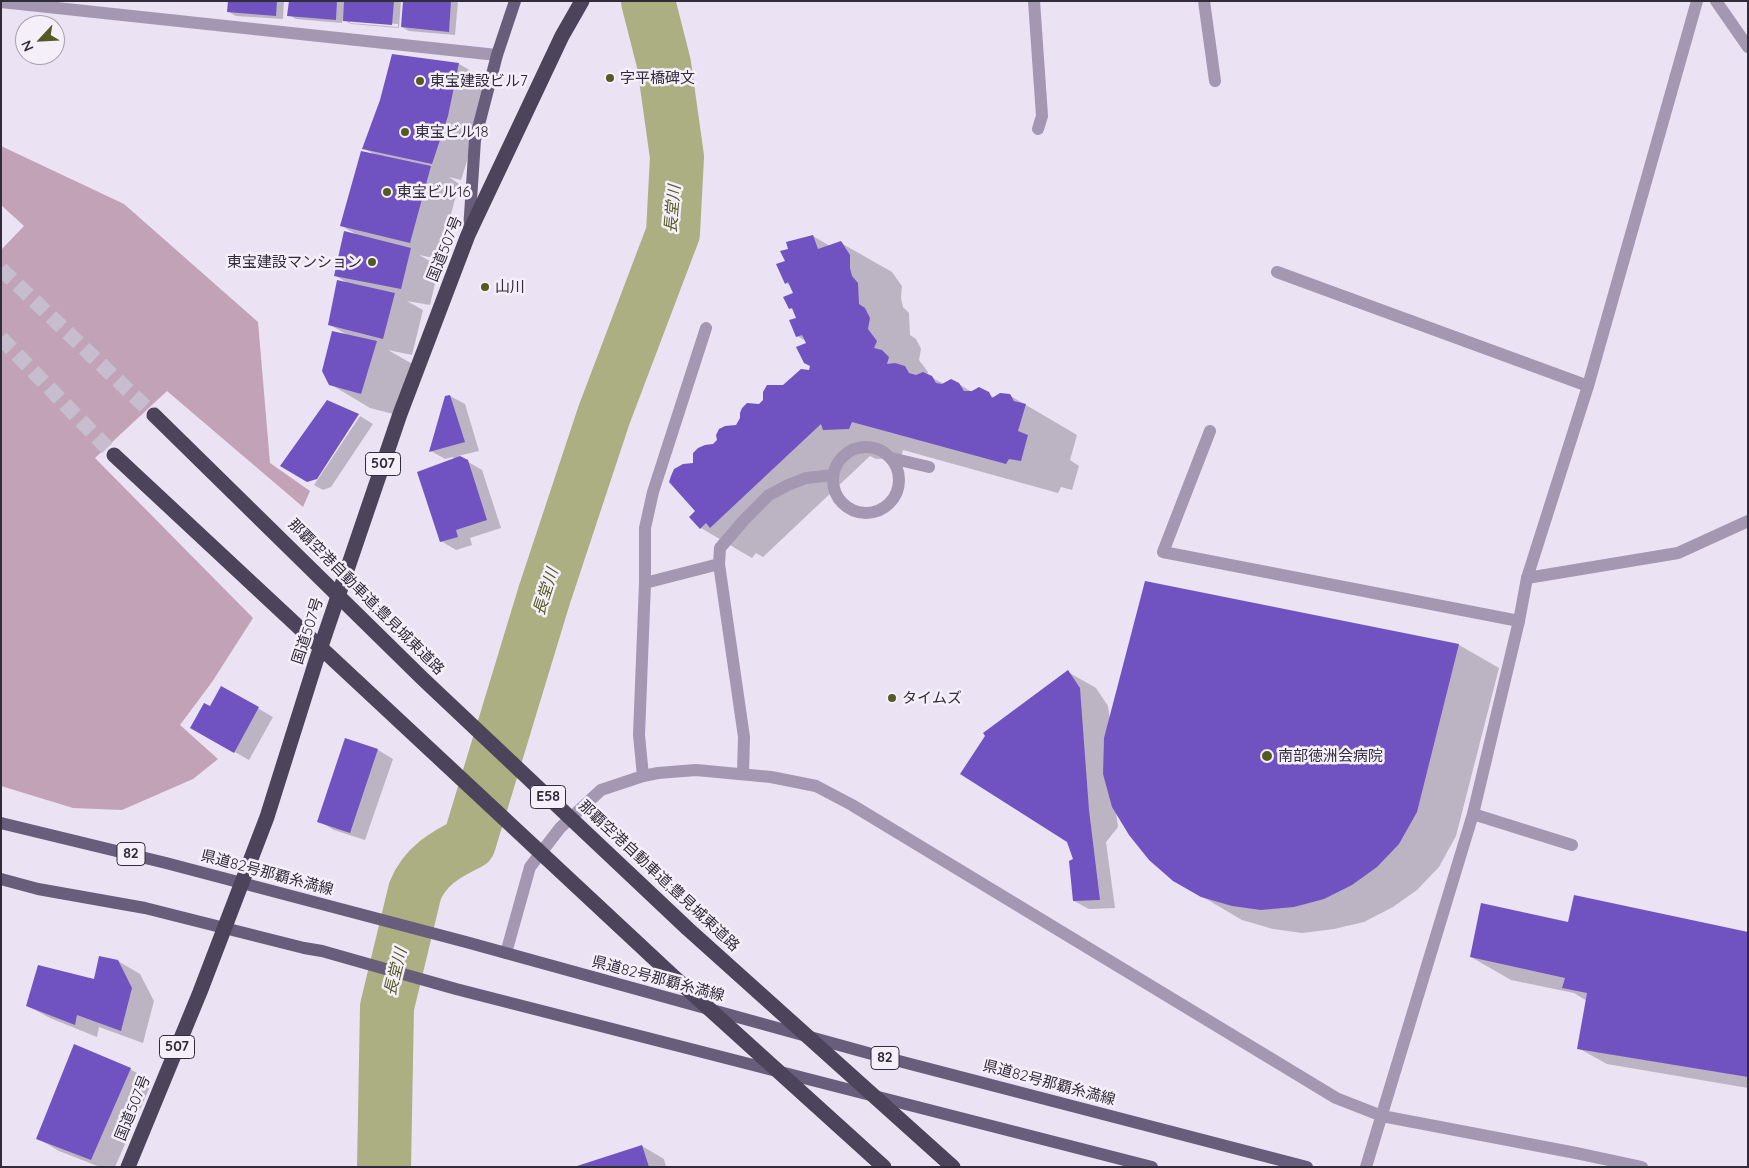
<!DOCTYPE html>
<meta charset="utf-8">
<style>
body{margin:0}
#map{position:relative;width:1749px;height:1168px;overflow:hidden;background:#ebe2f3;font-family:Quicksand,sans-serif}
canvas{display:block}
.frame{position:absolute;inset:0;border:2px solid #312c3a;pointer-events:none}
.north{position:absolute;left:15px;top:15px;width:50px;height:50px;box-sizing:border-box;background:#f5effa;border:1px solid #a7a1ad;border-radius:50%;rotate:245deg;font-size:14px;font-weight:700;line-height:20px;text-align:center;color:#312c3a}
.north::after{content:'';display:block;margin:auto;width:18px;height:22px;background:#555a23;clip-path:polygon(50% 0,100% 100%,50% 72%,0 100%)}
</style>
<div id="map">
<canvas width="1749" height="1168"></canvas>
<div class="frame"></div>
<div class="north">N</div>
</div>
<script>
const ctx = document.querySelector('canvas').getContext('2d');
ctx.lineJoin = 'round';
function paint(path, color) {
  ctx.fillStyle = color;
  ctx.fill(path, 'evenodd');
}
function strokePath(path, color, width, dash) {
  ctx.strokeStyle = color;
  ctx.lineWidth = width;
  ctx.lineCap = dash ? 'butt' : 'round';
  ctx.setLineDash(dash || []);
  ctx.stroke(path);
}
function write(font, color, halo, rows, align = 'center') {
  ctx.font = font + ' Quicksand,"Noto Sans JP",sans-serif';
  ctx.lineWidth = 5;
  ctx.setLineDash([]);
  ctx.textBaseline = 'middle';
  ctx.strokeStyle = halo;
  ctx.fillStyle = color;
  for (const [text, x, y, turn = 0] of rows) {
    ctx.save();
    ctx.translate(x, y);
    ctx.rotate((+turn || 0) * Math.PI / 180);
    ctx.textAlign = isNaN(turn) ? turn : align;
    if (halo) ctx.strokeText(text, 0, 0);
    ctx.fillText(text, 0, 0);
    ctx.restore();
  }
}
const green = new Path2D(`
 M 1,146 L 124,204 L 258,322 L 270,463 L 310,491 L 303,507 L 167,391 L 95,458 L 253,618 L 212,682 L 180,725 L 218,759 L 193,779 L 122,810 L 73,808 L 1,786 L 1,250 L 24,226 L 1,205 Z`);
const shadow = new Path2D(`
 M 230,1 L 284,1 L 283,19 L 236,16 L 229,12 Z
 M 290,1 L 401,1 L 399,28 L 351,24 L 343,19 L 342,23 L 296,19 L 289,15 ZM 350,20 L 398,24 L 398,27 L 350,23 Z
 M 404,1 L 458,1 L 455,35 L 409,31 L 402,27 Z
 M 459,64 L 487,80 L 476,133 L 461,180 L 449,177 L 459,184 L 439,259 L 419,255 L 439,266 L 430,305 L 407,301 L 423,310 L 412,355 L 388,350 L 416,366 L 401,416 L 370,408 L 330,384 L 349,336 L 330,325 L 349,284 L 336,276 L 359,236 L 342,226 L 375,155 L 364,148 Z
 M 813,236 L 830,246 L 841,243 L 892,272 L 902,286 L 901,298 L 903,307 L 909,313 L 910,335 L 916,339 L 921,349 L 919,360 L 928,372 L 927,375 L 944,384 L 952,380 L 972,392 L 979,389 L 995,398 L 1009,395 L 1077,435 L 1070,460 L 1079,466 L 1072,490 L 1061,487 L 1058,493 L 903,450 L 901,458 L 876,459 L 870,456 L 763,557 L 756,553 L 752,558 L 701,528 L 694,464 L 759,406 L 784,386 L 809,371 L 812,366 L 806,341 L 797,336 L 798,318 L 794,310 L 790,308 L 794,293 L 791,286 L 786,283 L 787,262 L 790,250 Z
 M 450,396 L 465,404 L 479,451 L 458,456 L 482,470 L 501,528 L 470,538 L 472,545 L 456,550 L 441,541 L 454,459 L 453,457 L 445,459 L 431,451 Z
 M 360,416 L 373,424 L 331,487 L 323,490 L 314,485 Z
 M 1459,645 L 1499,668 L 1456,836 L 1439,867 L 1417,890 L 1393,907 L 1364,922 L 1334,929 L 1302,933 L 1273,929 L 1242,920 L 1174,880 L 1116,812 L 1118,827 L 1106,842 L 1115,908 L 1089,909 L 1074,901 L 1075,859 L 1068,672 L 1096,688 L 1108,706 L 1110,721 Z
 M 222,688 L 273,717 L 249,760 L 192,728 L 210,708 Z
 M 346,740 L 378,750 L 393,759 L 365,840 L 334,830 L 319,821 Z
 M 1569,923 L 1748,934 L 1748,1088 L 1607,1064 L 1578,1048 L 1587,1001 L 1574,993 L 1511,980 L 1471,957 Z
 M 118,961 L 140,974 L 154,1001 L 143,1043 L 99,1027 L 97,1037 L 50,1018 L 28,1006 L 95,981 Z
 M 130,1069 L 152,1082 L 115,1167 L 100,1167 L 59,1151 L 37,1138 Z
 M 642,1146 L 664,1159 L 666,1167 L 580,1167 Z`);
const river = new Path2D(`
 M 384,1167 L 387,1007 L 415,891 C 425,866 446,854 469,843 L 544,596 L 604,415 L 673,233 L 677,157 L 664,64 L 648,1`);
const building = new Path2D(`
 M 228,1 L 277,1 L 276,16 L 227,12 Z
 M 289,1 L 337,1 L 336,20 L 287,16 Z
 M 344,1 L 394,1 L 392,25 L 343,21 Z
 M 403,1 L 451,1 L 449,32 L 401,27 Z
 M 392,54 L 459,63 L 448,116 L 432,164 L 362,149 L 380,100 Z
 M 361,151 L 431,166 L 410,243 L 340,226 Z
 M 344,231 L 411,248 L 401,289 L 334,276 Z
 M 813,235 L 818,249 L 841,241 L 850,255 L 850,268 L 852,276 L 858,283 L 859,304 L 865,308 L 870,318 L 868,329 L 877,341 L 874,348 L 882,350 L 889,357 L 887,364 L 895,363 L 905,366 L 909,373 L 916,375 L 923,372 L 932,376 L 936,383 L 942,384 L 951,379 L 959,383 L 964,391 L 972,391 L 979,387 L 989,392 L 992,398 L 1000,393 L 1010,394 L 1014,401 L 1026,404 L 1018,431 L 1028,435 L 1021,461 L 1009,459 L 1006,464 L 852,422 L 849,429 L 823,430 L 821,424 L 710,528 L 706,523 L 700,529 L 689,517 L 695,511 L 669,482 L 671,476 L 674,469 L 683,464 L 693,463 L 693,453 L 698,448 L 705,445 L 713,444 L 717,440 L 716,435 L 719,429 L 725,426 L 736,425 L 740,418 L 740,413 L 742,408 L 747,403 L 759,404 L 763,400 L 763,392 L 767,385 L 783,385 L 801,369 L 809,370 L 810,366 L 804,363 L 796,347 L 806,343 L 802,335 L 796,337 L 789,320 L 796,318 L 792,308 L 789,309 L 783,297 L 793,293 L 788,282 L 785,284 L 776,264 L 785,261 L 780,251 L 788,249 L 786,242 Z
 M 337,280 L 395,293 L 383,339 L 328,325 Z
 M 332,331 L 377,341 L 361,394 L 329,385 L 322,371 Z
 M 450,395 L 465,442 L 429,452 L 445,396 Z
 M 327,400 L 359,414 L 317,479 L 307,482 L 280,466 Z
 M 460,456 L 468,460 L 487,520 L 456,530 L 458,537 L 440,542 L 417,472 Z
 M 1145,581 L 1459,644 L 1417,812 L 1399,844 L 1377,867 L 1352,885 L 1324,899 L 1294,907 L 1261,910 L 1232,906 L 1201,897 L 1173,881 L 1149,860 L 1129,835 L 1112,807 L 1103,774 L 1104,738 Z
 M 1068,670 L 1080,688 L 1089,810 L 1100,900 L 1073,901 L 1069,861 L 1073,859 L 1067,842 L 960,774 L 985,736 L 983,733 Z
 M 221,686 L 259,707 L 234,753 L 190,728 L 204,703 L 210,706 Z
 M 345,738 L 378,749 L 350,833 L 317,822 Z
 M 1574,895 L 1748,932 L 1748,1077 L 1577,1049 L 1587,993 L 1562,988 L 1565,978 L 1470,957 L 1481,903 L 1568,922 Z
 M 99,956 L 118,960 L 132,988 L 121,1031 L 77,1015 L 75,1025 L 26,1006 L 38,965 L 94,979 Z
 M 74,1044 L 131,1068 L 91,1160 L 36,1139 Z
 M 642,1145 L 649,1167 L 577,1167 L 577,1166 Z`);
const highwayTunnel = new Path2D(`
 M 1,269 L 154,415
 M 1,338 L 114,455`);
const lane = new Path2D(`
 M 1034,1 L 1042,116 L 1038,129
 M 1277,272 L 1588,386
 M 1210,431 L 1163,552 L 1519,621
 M833 480a33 33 0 1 1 66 0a33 33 0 1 1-66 0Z
 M 891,458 L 929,467
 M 1527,578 L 1678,553 L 1748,521
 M 645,583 L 719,564
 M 743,774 L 744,737 L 719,564 L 720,548 L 744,520 L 769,495 L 788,485 L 806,478 L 833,475
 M 643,776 L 639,735 L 645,583 L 645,528 L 653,492 L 706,328
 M 1473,814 L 1572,845`);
const street = new Path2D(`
 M 1204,1 L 1215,81
 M 1716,1 L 1748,47
 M 1,2 L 497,55
 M 506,953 L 530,867 L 560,828 L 601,790 L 643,776 L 658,773 L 696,770 L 771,777 L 816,786 L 852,805 L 1336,1098 L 1382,1116 L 1576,1153 L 1642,1167
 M 1366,1167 L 1473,814 L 1519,621 L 1527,578 L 1588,386 L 1697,1`);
const primary = new Path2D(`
 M 469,230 L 475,140 L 497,55 L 515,1
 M 1,823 L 166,863 L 466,942 L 868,1053 L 1307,1167
 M 1,879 L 38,889 L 145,908 L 304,948 L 322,951 L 456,989 L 1152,1167`);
const highway = new Path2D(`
 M 128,1167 L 200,992 L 267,817 L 316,661 L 400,414 L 468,235 L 562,36 L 582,1`);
const highwayBridge = new Path2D(`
 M 154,415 L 423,679 L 688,929 L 953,1167
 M 114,455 L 674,977 L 884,1167`);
const markers = [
 [610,78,5,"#555a23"],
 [420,81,5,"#555a23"],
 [405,132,5,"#555a23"],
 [387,192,5,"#555a23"],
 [372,262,5,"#555a23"],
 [485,287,5,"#555a23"],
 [892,698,5,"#555a23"],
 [1267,756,6,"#555a23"]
];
const shields = [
 [383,464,35],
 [548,797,35],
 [131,854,28],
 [177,1047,35],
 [885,1058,28]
];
const shieldNames = [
 ["507",383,464],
 ["E58",548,797],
 ["82",131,854],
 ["507",177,1047],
 ["82",885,1058]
];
const poiNames = [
 ["字平橋碑文",620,78],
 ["東宝建設ビル7",430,81],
 ["東宝ビル18",415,132],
 ["東宝ビル16",397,192],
 ["東宝建設マンション",362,262,"right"],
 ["山川",495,287],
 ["タイムズ",902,698],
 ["南部徳洲会病院",1278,756]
];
const streetNames = [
 ["国道507号",445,249,-68],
 ["那覇空港自動車道;豊見城東道路",366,597,45],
 ["国道507号",308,631,-72],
 ["県道82号那覇糸満線",267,873,15],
 ["那覇空港自動車道;豊見城東道路",659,876,43],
 ["県道82号那覇糸満線",658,979,15],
 ["県道82号那覇糸満線",1049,1083,15],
 ["国道507号",133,1108,-68]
];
const waterNames = [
 ["長堂川",673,209,-85],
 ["長堂川",546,592,-72],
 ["長堂川",396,972,-76]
];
paint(green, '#c2a2b6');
paint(shadow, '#0003');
strokePath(river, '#acaf82', 54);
paint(building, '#7053c0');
strokePath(highwayTunnel, '#c6bece', 15, [15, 8]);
strokePath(lane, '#a397b1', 12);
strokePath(street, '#a397b1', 12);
strokePath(primary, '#685e7b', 12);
strokePath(highway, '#4b445a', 15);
strokePath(highwayBridge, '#4b445a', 15);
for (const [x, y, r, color] of markers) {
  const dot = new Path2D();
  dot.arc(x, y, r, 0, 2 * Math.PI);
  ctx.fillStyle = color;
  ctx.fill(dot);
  strokePath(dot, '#f5effa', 2);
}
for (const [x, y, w] of shields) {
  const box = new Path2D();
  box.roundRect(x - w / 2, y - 11.5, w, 23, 4);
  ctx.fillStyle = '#f5effa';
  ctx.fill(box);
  strokePath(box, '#312c3a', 1);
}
write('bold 14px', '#312c3a', null, shieldNames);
write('15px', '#312c3a', '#f5effa', poiNames, 'left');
write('15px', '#312c3a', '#f5effa', streetNames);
write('italic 16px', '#555a23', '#f5effa', waterNames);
</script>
